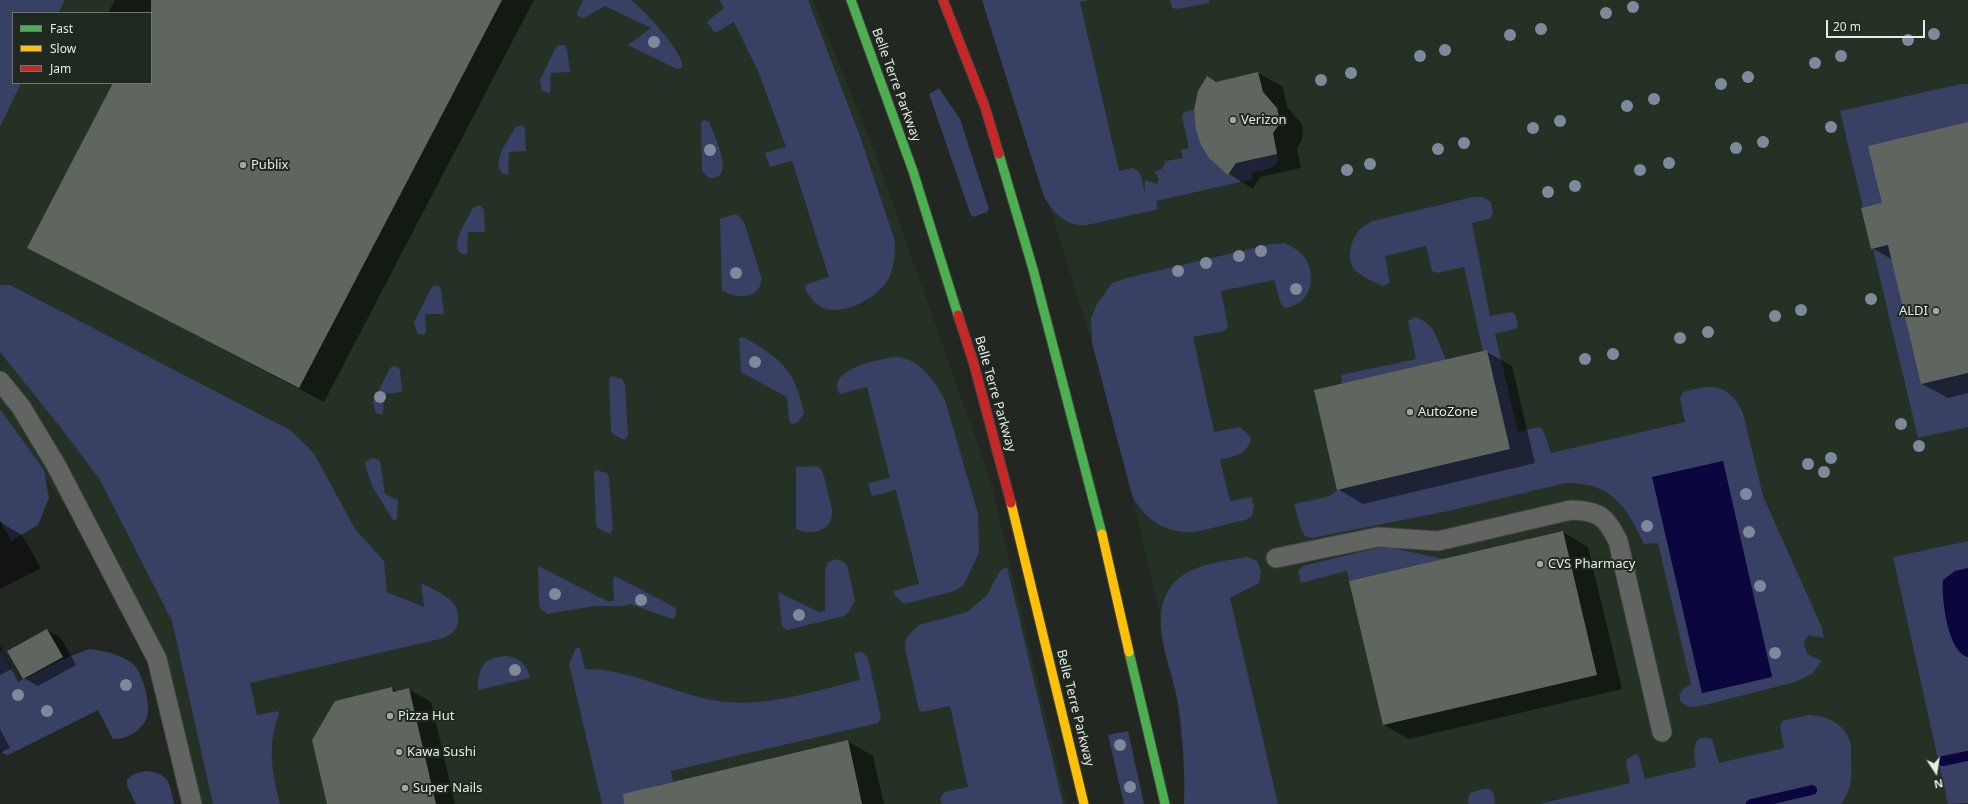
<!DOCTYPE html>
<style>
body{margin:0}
#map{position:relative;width:1968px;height:804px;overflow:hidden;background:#222721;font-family:"Noto Sans",sans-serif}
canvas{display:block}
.legend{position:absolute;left:12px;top:12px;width:140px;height:72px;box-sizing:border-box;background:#20291f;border:1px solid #6f776e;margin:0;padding:5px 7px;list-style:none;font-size:12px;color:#e6ebe5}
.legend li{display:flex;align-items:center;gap:8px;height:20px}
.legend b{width:20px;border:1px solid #6f776e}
.north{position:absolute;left:1916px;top:752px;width:40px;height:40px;-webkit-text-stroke:3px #20291f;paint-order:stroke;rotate:168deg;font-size:11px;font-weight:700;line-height:16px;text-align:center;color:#e6ebe5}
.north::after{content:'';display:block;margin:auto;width:14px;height:18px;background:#e6ebe5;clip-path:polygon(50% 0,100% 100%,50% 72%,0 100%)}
.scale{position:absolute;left:1826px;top:20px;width:99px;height:18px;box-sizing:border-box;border:2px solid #e6ebe5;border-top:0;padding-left:5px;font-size:12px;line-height:14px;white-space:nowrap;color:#e6ebe5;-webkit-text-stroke:3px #20291f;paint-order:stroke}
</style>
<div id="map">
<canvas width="1968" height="804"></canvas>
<ul class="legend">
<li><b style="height:5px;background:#4caf50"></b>Fast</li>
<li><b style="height:5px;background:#ffc107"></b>Slow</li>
<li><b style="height:5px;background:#c62828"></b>Jam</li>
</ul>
<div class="north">N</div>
<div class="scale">20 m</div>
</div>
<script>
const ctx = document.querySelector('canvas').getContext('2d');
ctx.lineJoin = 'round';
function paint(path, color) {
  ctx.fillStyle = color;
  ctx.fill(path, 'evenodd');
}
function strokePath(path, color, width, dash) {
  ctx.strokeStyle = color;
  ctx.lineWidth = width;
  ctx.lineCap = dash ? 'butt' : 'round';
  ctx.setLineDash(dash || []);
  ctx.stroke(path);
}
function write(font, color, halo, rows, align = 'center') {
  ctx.font = font + ' "Noto Sans",sans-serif';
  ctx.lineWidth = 4;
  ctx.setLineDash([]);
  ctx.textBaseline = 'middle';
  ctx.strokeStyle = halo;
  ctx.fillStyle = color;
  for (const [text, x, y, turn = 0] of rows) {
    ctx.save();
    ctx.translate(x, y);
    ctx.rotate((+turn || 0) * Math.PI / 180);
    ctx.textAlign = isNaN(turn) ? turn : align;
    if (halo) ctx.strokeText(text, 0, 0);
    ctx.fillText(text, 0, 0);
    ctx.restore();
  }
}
const built = new Path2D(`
 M 0,0 L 813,0 L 872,145 L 990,479 L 1067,804 L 200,804 L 164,651 L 0,411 ZM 13,13 L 151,13 L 151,83 L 13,83 Z
 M 982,0 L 1968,0 L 1968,541 L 1893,557 L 1948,804 L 1184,804 L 1185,778 L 1178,703 L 1164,648 L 1161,619 L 1132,495 L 1092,343 L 1050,208 L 1035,170 Z`);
const green = new Path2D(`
 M 0,0 L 65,0 L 58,13 L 13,13 L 13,83 L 21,83 L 0,127 Z
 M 583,0 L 631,0 C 643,9 686,54 682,68 L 677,69 L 628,45 L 651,28 L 605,6 L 584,18 L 578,16 L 577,13 Z
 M 719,0 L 808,0 L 861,139 L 895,241 C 895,254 894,268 888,280 C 877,298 844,316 823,308 C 814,304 809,296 805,288 L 807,284 L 829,277 L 792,161 L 770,167 L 765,153 L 786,147 L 758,71 L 734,22 L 715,33 L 707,22 L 724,8 Z
 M 982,0 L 1089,0 L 1080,2 L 1119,171 L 1133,168 L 1140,173 L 1145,193 L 1145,180 L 1157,184 L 1159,179 L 1154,172 L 1162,169 L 1166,161 L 1183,158 L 1181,150 L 1189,148 L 1182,116 L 1184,112 L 1194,110 C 1197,140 1202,158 1230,173 L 1236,163 L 1277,154 L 1278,161 L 1272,168 L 1251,173 L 1253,179 L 1156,201 L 1158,209 L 1087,225 C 1066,227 1052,212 1043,194 Z
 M 1170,0 L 1209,0 L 1209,3 L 1177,9 L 1172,8 Z
 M 560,45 L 565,45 L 567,49 L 570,72 L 551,73 L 550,93 L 542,91 L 540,80 L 556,47 Z
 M 1961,84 L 1968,84 L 1968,427 L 1918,438 L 1840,111 Z
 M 939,88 L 960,119 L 989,209 L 987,212 L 973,217 L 970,213 L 929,94 Z
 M 705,120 L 709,122 C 713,134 735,174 714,178 C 708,179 705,174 702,170 L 701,122 Z
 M 518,126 L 523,126 L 525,130 L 526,151 L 509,152 L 508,175 L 504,174 C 489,165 509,139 515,128 Z
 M 1473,197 L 1483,197 L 1491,202 L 1493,214 L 1489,219 L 1472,223 L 1490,316 L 1511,312 L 1515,314 L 1518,326 L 1515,329 L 1495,334 L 1518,432 L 1539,427 L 1543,430 L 1551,453 L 1685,422 L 1680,398 L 1683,392 C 1712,384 1728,382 1743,413 L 1763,496 L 1822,628 L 1824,638 L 1809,635 L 1804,642 L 1807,654 L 1822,661 L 1812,674 L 1795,682 L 1701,706 L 1689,707 L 1681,702 L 1679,695 L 1683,689 L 1691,684 L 1658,543 L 1644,544 C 1627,507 1611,482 1566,483 L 1448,511 L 1312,538 L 1305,536 L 1301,529 L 1294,504 L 1330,496 L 1337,490 L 1510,449 L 1483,351 L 1464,267 L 1437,273 L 1432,271 L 1426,246 L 1385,256 L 1390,283 L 1383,286 C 1374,282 1364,278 1356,271 C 1345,261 1351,240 1359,230 C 1362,227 1368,224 1372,221 ZM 1723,461 L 1772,677 L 1702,693 L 1653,477 Z
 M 477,206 L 481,206 L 484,210 L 485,232 L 468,232 L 467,254 L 462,254 C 448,246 468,219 473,208 Z
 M 732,215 L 738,215 L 744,222 L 761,276 C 763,300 738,299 722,291 L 720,219 Z
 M 1285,243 C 1293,247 1300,251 1305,258 C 1318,279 1309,305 1285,308 L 1281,304 L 1274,280 L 1221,291 L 1228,327 L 1224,331 L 1193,337 L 1214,432 L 1239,427 L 1246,432 L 1251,439 C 1246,456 1234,456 1220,460 L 1230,501 L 1252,497 L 1254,506 L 1252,516 L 1246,520 C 1231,522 1201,533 1188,532 C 1161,531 1144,518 1132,495 L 1092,343 L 1091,319 L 1097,304 L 1112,283 L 1127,278 L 1271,244 Z
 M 0,285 L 10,285 L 290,430 L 308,447 L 316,457 L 355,529 L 384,561 L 387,592 L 424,607 L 421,583 C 437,592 460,598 458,620 C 458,630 452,634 444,638 L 250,683 L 257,715 L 277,711 L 279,714 C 267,745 272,773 280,804 L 213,804 L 172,621 L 100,480 L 61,428 L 0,352 Z
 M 434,286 L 439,286 L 441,290 L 444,314 L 425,314 L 426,331 L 424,335 L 417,333 L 414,322 L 431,288 Z
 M 1415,317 L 1424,321 L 1433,329 L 1446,360 L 1342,384 L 1341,375 L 1416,359 L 1408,321 Z
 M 744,337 C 781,359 795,369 804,413 L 798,422 L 792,424 L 789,421 L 787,397 L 741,372 L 739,338 Z
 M 897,357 C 921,359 934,381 945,400 L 978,514 L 979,553 L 963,586 L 954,591 L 905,604 L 896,597 L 893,591 L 919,584 L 896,490 L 872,496 L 868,483 L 890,478 L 867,387 L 840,394 C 824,369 883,358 897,357 Z
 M 393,366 L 398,367 L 400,370 L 402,392 L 384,394 L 383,415 L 376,413 L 373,402 L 390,368 Z
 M 611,376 L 622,379 L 625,384 L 628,435 L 625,440 L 614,435 L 611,431 L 609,380 Z
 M 0,409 L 44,470 L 49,498 L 38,525 L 11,541 L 0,520 Z
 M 374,458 L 380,461 L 385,494 L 398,500 L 397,519 L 393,520 L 372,486 L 365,464 L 368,460 Z
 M 818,466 C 824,471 825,481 827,489 C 828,496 831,503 832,510 C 834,531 812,536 796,529 L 796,467 Z
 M 596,470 L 607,473 L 609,478 L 613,529 L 610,534 L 599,529 L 596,525 L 594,474 Z
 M 1968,541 L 1968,803 L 1948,804 L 1893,557 Z
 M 1377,548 L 1392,548 L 1444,559 L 1349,581 L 1347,571 L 1301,583 L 1298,571 L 1303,566 Z
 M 1248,557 L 1257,561 L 1261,571 L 1259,583 L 1230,598 L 1278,804 L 1184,804 C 1185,771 1183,737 1178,704 C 1173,667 1145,618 1173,584 C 1189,564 1225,561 1248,557 Z
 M 836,559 L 842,561 L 847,565 L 855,600 L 849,612 L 844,616 L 787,630 L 782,626 L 778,592 L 819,612 L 825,611 L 825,570 L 828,562 Z
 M 538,566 L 607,601 L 614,601 L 613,580 L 615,576 L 676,608 L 676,615 L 674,618 L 670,618 L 630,604 L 622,606 L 595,606 L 547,614 L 540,608 L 539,604 Z
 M 1007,567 L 1063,804 L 942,804 L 940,798 L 945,792 L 968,787 L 950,706 L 922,712 L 919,710 L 905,648 L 906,638 L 919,625 L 967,612 L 987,595 L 1000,571 Z
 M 576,648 L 580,648 L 585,669 C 632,669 673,694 718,701 C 765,708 815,691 860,680 L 854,653 L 862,652 L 868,658 L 881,718 L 878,723 L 671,771 L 673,782 L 658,785 L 662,804 L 602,804 L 569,664 Z
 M 89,649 C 105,651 120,654 133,664 C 143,673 151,704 147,717 C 142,730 127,740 113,739 L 98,710 L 8,755 L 2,753 L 0,748 L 0,651 L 2,650 L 18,682 L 61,660 Z
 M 508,656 C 521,659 527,665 530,678 L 478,690 C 478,666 484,657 508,656 Z
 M 1808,715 C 1825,715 1844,723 1850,741 C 1852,748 1851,756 1851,763 C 1852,778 1851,791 1841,804 L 1539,804 L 1630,783 L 1626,763 L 1627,759 L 1636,754 L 1639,757 L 1645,779 L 1696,767 C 1694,754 1690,732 1712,739 L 1719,763 L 1784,748 L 1780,727 L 1782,721 Z
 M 1128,731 L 1144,804 L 1124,804 L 1108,735 Z
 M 146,771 C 170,773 170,784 174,804 L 136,804 L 127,786 L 127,779 L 134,774 Z
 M 1483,789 L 1489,789 L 1493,792 L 1495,804 L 1469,804 L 1468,799 L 1470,793 Z`);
const water = new Path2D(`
 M 1723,461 L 1772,677 L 1702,693 L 1652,477 Z
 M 1968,568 L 1968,657 C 1948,653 1941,597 1943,580 L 1955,571 Z`);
const shadow = new Path2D(`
 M 115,0 L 534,0 L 324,402 L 28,247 L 114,83 L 151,83 L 151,13 L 108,13 Z
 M 1258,73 L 1283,87 L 1287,107 L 1301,123 L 1303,131 L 1302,140 L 1297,148 L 1301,168 L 1260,177 L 1253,189 L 1229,174 L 1210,158 L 1216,83 Z
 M 1968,123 L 1968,393 L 1948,398 L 1922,384 L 1893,260 L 1872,248 L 1883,204 Z
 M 1487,352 L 1512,366 L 1535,463 L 1363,504 L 1338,489 Z
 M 0,522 L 22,535 L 41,568 L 0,589 Z
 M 1563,532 L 1588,547 L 1622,689 L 1409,739 L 1384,725 Z
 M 47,630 L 61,638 L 76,665 L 38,686 L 24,678 Z
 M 0,645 L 12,669 L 0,675 Z
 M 392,688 L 398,692 L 408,689 L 431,702 L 455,804 L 328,804 Z
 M 0,729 L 10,748 L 0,753 Z
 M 847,741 L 873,756 L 884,804 L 663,804 Z`);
const stream = new Path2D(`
 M 1943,761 L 1968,756
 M 1751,804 L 1812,790`);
const building = new Path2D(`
 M 151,0 L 502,0 L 299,388 L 27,248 L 113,83 L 151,83 Z
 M 1258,72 L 1263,92 L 1277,108 L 1279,117 L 1278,126 L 1273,133 L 1277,154 L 1236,163 L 1228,175 L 1209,158 L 1201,145 L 1196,130 L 1194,110 L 1198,91 L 1207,76 L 1216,82 Z
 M 1968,122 L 1968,373 L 1921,384 L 1888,245 L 1871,249 L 1861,208 L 1882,203 L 1868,146 Z
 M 1487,350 L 1510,449 L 1337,490 L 1314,390 Z
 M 1563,531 L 1597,675 L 1383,725 L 1349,581 Z
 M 47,629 L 63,657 L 23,679 L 7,651 Z
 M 392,687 L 393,692 L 409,688 L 436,804 L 327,804 L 312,740 L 335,701 Z
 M 848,740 L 862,804 L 624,804 L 623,794 Z`);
const lane = new Path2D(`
 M 0,381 L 21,407 L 56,465 L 157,659 L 192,804
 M 1276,558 L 1378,537 L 1438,541 L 1571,510 C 1600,511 1605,516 1618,541 L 1662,732`);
const fast = new Path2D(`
 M 851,0 L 913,171 L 958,315
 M 999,154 L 1033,269 L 1102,534
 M 1129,652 L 1165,804`);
const slow = new Path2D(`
 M 1011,503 L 1084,804
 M 1102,534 L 1129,652`);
const jam = new Path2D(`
 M 943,0 L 985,107 L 999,154
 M 958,315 L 973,361 L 1011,503`);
const trees = [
 [1633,7],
 [1606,13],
 [1541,29],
 [1934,34],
 [1510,35],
 [1908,40],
 [654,42],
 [1445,50],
 [1420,56],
 [1841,56],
 [1815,63],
 [1351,73],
 [1748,77],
 [1321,80],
 [1721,84],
 [1654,99],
 [1627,106],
 [1560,121],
 [1831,127],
 [1533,128],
 [1763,142],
 [1464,143],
 [1736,148],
 [1438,149],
 [710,150],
 [1669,163],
 [1370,164],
 [1347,170],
 [1640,170],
 [1575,186],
 [1548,192],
 [1261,251],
 [1239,256],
 [1206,263],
 [1178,271],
 [736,273],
 [1296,289],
 [1871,299],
 [1801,310],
 [1775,316],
 [1708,332],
 [1680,338],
 [1613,354],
 [1585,359],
 [755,362],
 [380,397],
 [1901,424],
 [1919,446],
 [1831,458],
 [1808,464],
 [1824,472],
 [1746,494],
 [1647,526],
 [1749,532],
 [1760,586],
 [555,594],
 [641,600],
 [799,615],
 [1775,653],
 [515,670],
 [126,685],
 [18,695],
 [47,711],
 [1120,745],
 [1130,787]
];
const markers = [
 [1233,120,4,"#a1a6a0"],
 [243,165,4,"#a1a6a0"],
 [1936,311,4,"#a1a6a0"],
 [1410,412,4,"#a1a6a0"],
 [1540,564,4,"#a1a6a0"],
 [390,716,4,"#a1a6a0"],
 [399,752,4,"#a1a6a0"],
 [405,788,4,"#a1a6a0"]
];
const streetNames = [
 ["Belle Terre Parkway",896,85,70],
 ["Belle Terre Parkway",995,394,74],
 ["Belle Terre Parkway",1075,708,76]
];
const poiNames = [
 ["Verizon",1241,120],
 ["Publix",251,165],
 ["ALDI",1928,311,"right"],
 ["AutoZone",1418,412],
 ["CVS Pharmacy",1548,564],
 ["Pizza Hut",398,716],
 ["Kawa Sushi",407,752],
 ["Super Nails",413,788]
];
paint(built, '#253124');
paint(green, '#384063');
paint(water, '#0c063f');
paint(shadow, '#0007');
strokePath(stream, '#0c063f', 10);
paint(building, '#606560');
strokePath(lane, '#40433f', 21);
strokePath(fast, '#40433f', 11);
strokePath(slow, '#40433f', 11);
strokePath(jam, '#40433f', 11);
strokePath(lane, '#616461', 19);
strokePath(fast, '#4caf50', 9);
strokePath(slow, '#ffc107', 9);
strokePath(jam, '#c62828', 9);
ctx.fillStyle = '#80889b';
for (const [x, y] of trees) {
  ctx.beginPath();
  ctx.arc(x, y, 6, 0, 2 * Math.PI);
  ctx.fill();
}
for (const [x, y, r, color] of markers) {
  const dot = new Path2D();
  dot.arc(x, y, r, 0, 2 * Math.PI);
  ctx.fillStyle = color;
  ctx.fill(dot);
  strokePath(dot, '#20291f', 1.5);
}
write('13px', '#e6ebe5', '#20291f', streetNames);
write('13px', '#e6ebe5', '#20291f', poiNames, 'left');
</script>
